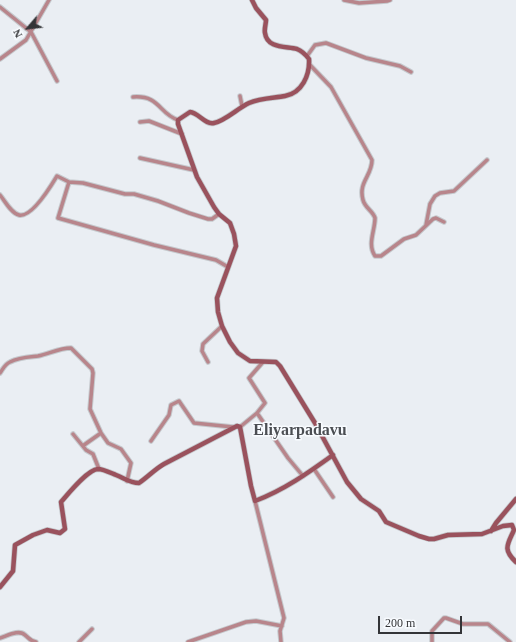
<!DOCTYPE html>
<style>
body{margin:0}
#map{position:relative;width:516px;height:642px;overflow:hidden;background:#eaeef3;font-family:Georgia,serif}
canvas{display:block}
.north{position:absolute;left:8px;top:8px;width:40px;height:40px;-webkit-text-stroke:3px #f8fbff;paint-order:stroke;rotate:242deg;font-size:11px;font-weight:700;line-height:16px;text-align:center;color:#333437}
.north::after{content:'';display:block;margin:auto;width:14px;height:18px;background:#333437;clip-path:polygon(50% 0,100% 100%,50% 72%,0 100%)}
.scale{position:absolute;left:378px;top:616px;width:84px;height:18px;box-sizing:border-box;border:2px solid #333437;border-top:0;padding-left:5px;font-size:12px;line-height:14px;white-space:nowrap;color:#333437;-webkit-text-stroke:3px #f8fbff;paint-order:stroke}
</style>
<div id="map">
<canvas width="516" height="642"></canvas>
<div class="north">N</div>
<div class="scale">200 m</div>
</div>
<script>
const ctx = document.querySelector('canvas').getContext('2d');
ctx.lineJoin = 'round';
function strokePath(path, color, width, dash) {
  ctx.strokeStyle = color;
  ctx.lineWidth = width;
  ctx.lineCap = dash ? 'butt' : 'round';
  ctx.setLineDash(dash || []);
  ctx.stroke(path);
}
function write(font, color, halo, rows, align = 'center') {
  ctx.font = font + ' Georgia,serif';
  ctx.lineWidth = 3;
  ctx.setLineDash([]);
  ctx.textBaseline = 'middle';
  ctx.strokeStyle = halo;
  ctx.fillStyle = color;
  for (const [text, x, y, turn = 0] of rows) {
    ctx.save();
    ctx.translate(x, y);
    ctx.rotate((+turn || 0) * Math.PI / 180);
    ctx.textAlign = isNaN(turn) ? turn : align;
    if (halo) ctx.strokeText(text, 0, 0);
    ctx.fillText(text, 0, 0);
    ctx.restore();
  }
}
const street = new Path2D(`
 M 344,0 L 359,3 L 387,1 L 390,0
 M 0,7 L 31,32 L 57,81
 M 307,56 L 315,45 L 326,43 L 366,58 L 400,66 L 411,72
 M 0,59 L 26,40 L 49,0
 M 309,64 L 331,87 L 372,160 C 372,176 358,182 363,200 C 365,208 373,211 375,218 C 375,231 367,244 375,256 L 381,256 L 404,239 L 416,235 L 433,219 L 436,218 L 444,222
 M 240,96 L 242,106
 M 133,97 C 160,95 159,114 178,120
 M 140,122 L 149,121 L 182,134
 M 140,158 L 194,170
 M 69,182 L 83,183 L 125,194 L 134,194 L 158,201 L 189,213 L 208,219 L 212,219 L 219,214
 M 0,195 C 5,201 11,213 19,215 C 32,218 51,186 57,176 L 69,182 L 58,218 L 154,245 L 216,260 L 228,267
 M 426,225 L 430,204 L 435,196 L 440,193 L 454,191 L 487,160
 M 208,362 L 202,351 L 203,344 L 222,326
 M 0,373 C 3,369 5,364 10,362 C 19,357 28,357 38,356 C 49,354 59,348 71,348 L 92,369 L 93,373 L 90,409 L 101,433 L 108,443 L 121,449 L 131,463 L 127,481
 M 257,413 L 288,458 L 303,476
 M 240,427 L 257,413 L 265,403 L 249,378 L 263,362
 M 73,434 L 86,450 L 93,454 L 99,469
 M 151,441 L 169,415 L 171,405 L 179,401 L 194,423 L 233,427
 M 84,445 L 101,433
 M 314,469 L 333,497
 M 255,501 L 284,618 L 280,631 L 281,642
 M 0,638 C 7,636 19,629 25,635 C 29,638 30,641 36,642
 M 79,642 L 92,629
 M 188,642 L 246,622 L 256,621 L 282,626
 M 432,642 L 432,631 L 444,618 L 446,618 L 463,624 L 488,624 L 510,642`);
const secondary = new Path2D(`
 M 252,0 L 256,8 L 266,20 C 266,24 264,29 265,33 C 267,49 287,46 297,49 C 302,51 306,55 309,59 C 310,75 302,93 285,96 C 273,98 260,98 249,103 C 238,108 225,121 214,123 C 205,125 199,113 190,112 L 178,120 L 178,124 L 197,177 L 214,207 L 219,214 L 230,223 L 234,234 L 236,246 L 217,298 L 218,312 L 222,326 L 230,342 L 238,353 L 250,361 L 276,362 L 280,366 L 315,423 L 347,482 L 361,499 L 379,511 L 386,522 L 419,536 L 429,539 L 434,539 L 448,535 L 482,534 L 503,526 L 512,525 L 514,530 C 508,544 502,549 516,562
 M 491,531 L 496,523 L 516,499
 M 0,587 L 13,571 L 15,545 L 33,535 L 47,530 L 60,533 L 65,529 L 61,502 C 68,494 87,470 98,469 C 103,469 111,473 116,475 C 124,478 130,483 139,483 C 148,477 155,469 164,464 L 237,426 L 240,427 L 251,486 L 255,501 C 284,490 308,473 333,455`);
const quarterNames = [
 ["Eliyarpadavu",300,431]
];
strokePath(street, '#c5c9cd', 5.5);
strokePath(secondary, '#c5c9cd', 6);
strokePath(street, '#b8858b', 3.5);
strokePath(secondary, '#9a525d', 4.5);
write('bold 16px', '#4b4e53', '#f8fbff', quarterNames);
</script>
